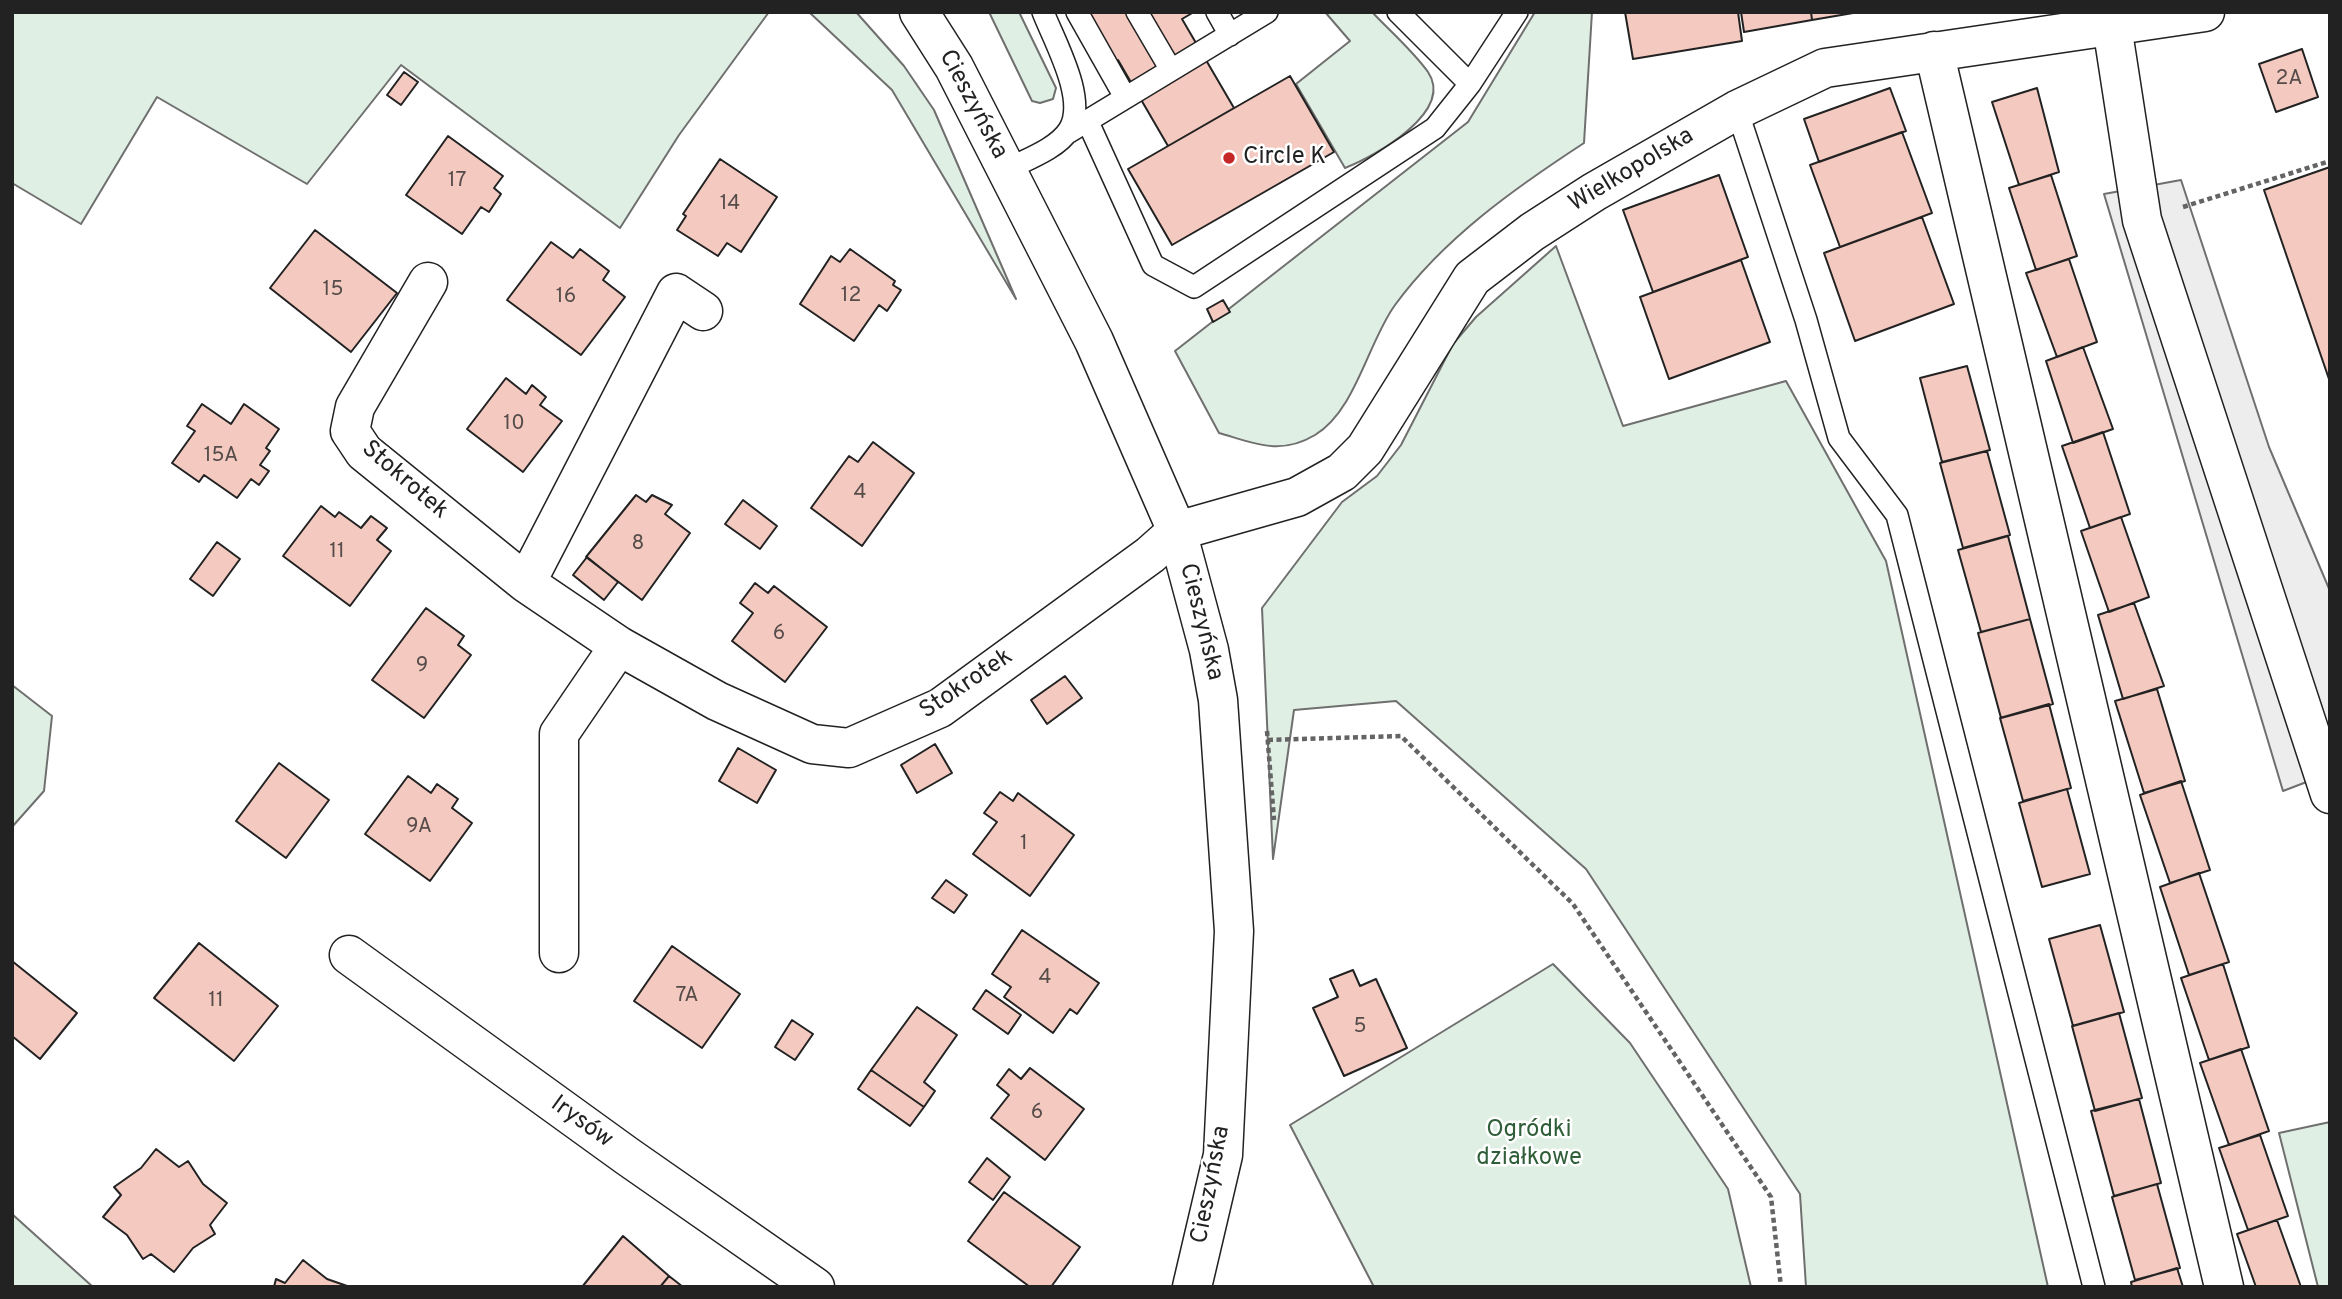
<!DOCTYPE html>
<meta charset="utf-8">
<style>
body{margin:0}
#map{position:relative;width:2342px;height:1299px;overflow:hidden;background:#fff;font-family:Overpass,sans-serif}
canvas{display:block}
.frame{position:absolute;inset:0;border:14px solid #222;pointer-events:none}
</style>
<div id="map">
<canvas width="2342" height="1299"></canvas>
<div class="frame"></div>
</div>
<script>
const ctx = document.querySelector('canvas').getContext('2d');
ctx.lineJoin = 'round';
function paint(path, color) {
  ctx.fillStyle = color;
  ctx.fill(path, 'evenodd');
}
function strokePath(path, color, width, dash) {
  ctx.strokeStyle = color;
  ctx.lineWidth = width;
  ctx.lineCap = dash ? 'butt' : 'round';
  ctx.setLineDash(dash || []);
  ctx.stroke(path);
}
function write(font, color, halo, rows, align = 'center') {
  ctx.font = font + ' Overpass,sans-serif';
  ctx.lineWidth = 5;
  ctx.setLineDash([]);
  ctx.textBaseline = 'middle';
  ctx.strokeStyle = halo;
  ctx.fillStyle = color;
  for (const [text, x, y, turn = 0] of rows) {
    ctx.save();
    ctx.translate(x, y);
    ctx.rotate((+turn || 0) * Math.PI / 180);
    ctx.textAlign = isNaN(turn) ? turn : align;
    if (halo) ctx.strokeText(text, 0, 0);
    ctx.fillText(text, 0, 0);
    ctx.restore();
  }
}
const green = new Path2D(`
 M 12,12 L 769,12 L 679,135 L 620,228 L 401,65 L 307,184 L 157,97 L 81,224 L 12,183 Z
 M 809,12 L 856,12 L 904,66 L 934,110 L 1016,299 L 892,90 Z
 M 989,12 L 1019,12 L 1056,88 L 1053,99 L 1040,103 L 1032,101 Z
 M 1325,12 L 1372,12 C 1390,31 1413,51 1428,72 C 1455,112 1374,157 1345,168 L 1296,84 L 1350,41 Z
 M 1535,12 L 1592,12 L 1584,143 C 1515,188 1444,238 1395,305 C 1368,342 1356,410 1315,435 C 1280,456 1254,443 1219,433 L 1175,351 L 1468,122 Z
 M 1556,246 L 1623,426 L 1786,381 L 1886,561 L 2048,1287 L 1806,1287 L 1800,1194 L 1586,869 L 1396,701 L 1294,710 L 1273,859 L 1262,608 L 1342,502 L 1377,476 L 1401,445 L 1453,344 L 1476,317 Z
 M 12,685 L 52,716 L 44,791 L 12,827 Z
 M 1553,964 L 1630,1043 L 1728,1189 L 1751,1287 L 1374,1287 L 1290,1125 Z
 M 2330,1122 L 2330,1287 L 2318,1287 L 2279,1133 Z
 M 12,1213 L 12,1214 L 93,1287 L 12,1287 Z`);
const parking = new Path2D(`
 M 2181,180 L 2269,447 L 2330,591 L 2330,773 L 2283,791 L 2104,194 Z`);
const building = new Path2D(`
 M 1092,12 L 1194,12 L 1182,19 L 1234,108 L 1168,146 L 1118,60 L 1101,70 L 1073,23 Z
 M 1625,12 L 1738,12 L 1742,41 L 1633,59 Z
 M 1741,12 L 1811,12 L 1812,20 L 1744,32 Z
 M 1811,12 L 1859,12 L 1812,20 Z
 M 2302,49 L 2318,97 L 2276,112 L 2259,64 Z
 M 404,72 L 418,82 L 401,105 L 387,95 Z
 M 1290,76 L 1334,152 L 1172,245 L 1128,169 Z
 M 1890,88 L 1906,131 L 1819,162 L 1804,119 Z
 M 2037,88 L 2059,172 L 2019,185 L 1992,102 Z
 M 1902,132 L 1932,213 L 1840,247 L 1810,165 Z
 M 448,136 L 503,176 L 494,188 L 501,194 L 489,212 L 481,207 L 462,234 L 406,195 Z
 M 720,159 L 777,197 L 741,252 L 727,243 L 718,256 L 677,230 L 686,216 L 683,214 Z
 M 2330,167 L 2330,382 L 2264,190 Z
 M 1719,175 L 1748,257 L 1653,292 L 1623,210 Z
 M 2051,175 L 2077,256 L 2036,270 L 2009,188 Z
 M 1922,217 L 1954,304 L 1855,341 L 1824,253 Z
 M 315,230 L 397,293 L 351,352 L 270,288 Z
 M 551,242 L 573,258 L 580,249 L 609,271 L 603,280 L 625,297 L 581,355 L 507,300 Z
 M 850,249 L 895,281 L 893,285 L 901,290 L 887,311 L 879,305 L 854,341 L 800,304 L 831,256 L 840,262 Z
 M 2069,259 L 2097,342 L 2057,357 L 2026,273 Z
 M 1741,260 L 1770,342 L 1669,379 L 1640,297 Z
 M 1223,300 L 1230,312 L 1213,322 L 1207,309 Z
 M 2083,347 L 2113,429 L 2073,443 L 2046,361 Z
 M 1967,366 L 1990,450 L 1942,462 L 1920,378 Z
 M 506,378 L 526,394 L 532,385 L 546,397 L 540,405 L 562,421 L 523,472 L 467,429 Z
 M 202,404 L 231,424 L 244,404 L 279,429 L 266,448 L 270,451 L 260,465 L 269,471 L 259,485 L 251,479 L 237,498 L 204,475 L 199,482 L 172,463 L 195,431 L 187,426 Z
 M 2103,432 L 2130,514 L 2090,528 L 2062,446 Z
 M 873,442 L 914,473 L 862,546 L 811,508 L 849,456 L 858,462 Z
 M 1987,451 L 2010,535 L 1963,548 L 1940,463 Z
 M 636,495 L 646,502 L 652,495 L 672,505 L 665,514 L 690,533 L 642,600 L 586,557 Z
 M 743,500 L 777,526 L 760,549 L 725,524 Z
 M 321,506 L 335,517 L 339,512 L 361,528 L 371,516 L 387,528 L 377,540 L 391,551 L 350,606 L 283,556 Z
 M 2121,517 L 2149,597 L 2109,612 L 2081,531 Z
 M 2008,536 L 2030,619 L 1981,632 L 1958,550 Z
 M 217,542 L 240,559 L 213,596 L 190,579 Z
 M 587,557 L 618,582 L 604,600 L 573,575 Z
 M 755,583 L 768,593 L 774,586 L 827,627 L 785,682 L 732,641 L 753,613 L 740,603 Z
 M 2134,603 L 2164,686 L 2123,699 L 2098,615 Z
 M 426,608 L 464,636 L 458,645 L 471,655 L 424,718 L 372,680 Z
 M 2030,619 L 2053,704 L 2001,718 L 1978,633 Z
 M 1065,676 L 1082,698 L 1047,724 L 1031,700 Z
 M 2157,689 L 2185,781 L 2144,793 L 2115,701 Z
 M 2049,704 L 2071,788 L 2023,801 L 2000,718 Z
 M 935,744 L 952,773 L 917,793 L 901,765 Z
 M 738,748 L 776,770 L 757,803 L 719,781 Z
 M 279,763 L 329,800 L 286,858 L 236,821 Z
 M 408,776 L 431,793 L 437,784 L 458,799 L 452,808 L 472,823 L 430,881 L 365,834 Z
 M 2181,781 L 2210,870 L 2170,883 L 2140,795 Z
 M 2067,789 L 2090,874 L 2042,887 L 2019,803 Z
 M 1000,792 L 1013,801 L 1018,793 L 1074,835 L 1030,896 L 973,854 L 997,822 L 984,813 Z
 M 2199,873 L 2229,962 L 2189,975 L 2160,887 Z
 M 946,880 L 967,895 L 954,913 L 932,898 Z
 M 2100,925 L 2124,1012 L 2073,1026 L 2049,939 Z
 M 1022,930 L 1099,983 L 1077,1014 L 1070,1009 L 1053,1033 L 1004,997 L 1011,987 L 992,974 Z
 M 199,943 L 278,1006 L 234,1061 L 154,998 Z
 M 672,946 L 740,994 L 702,1048 L 634,1001 Z
 M 12,961 L 77,1013 L 40,1059 L 12,1036 Z
 M 2223,964 L 2249,1047 L 2209,1060 L 2181,978 Z
 M 1353,970 L 1360,986 L 1376,979 L 1407,1048 L 1344,1076 L 1313,1008 L 1338,997 L 1330,979 Z
 M 986,990 L 1021,1015 L 1008,1034 L 973,1009 Z
 M 917,1007 L 957,1035 L 924,1082 L 935,1091 L 924,1107 L 871,1070 Z
 M 2119,1013 L 2142,1098 L 2095,1111 L 2072,1026 Z
 M 792,1020 L 813,1034 L 795,1060 L 775,1047 Z
 M 2241,1049 L 2269,1131 L 2229,1145 L 2200,1063 Z
 M 1030,1068 L 1084,1109 L 1045,1160 L 991,1118 L 1009,1095 L 997,1085 L 1009,1069 L 1021,1079 Z
 M 871,1070 L 924,1107 L 910,1126 L 858,1089 Z
 M 2139,1099 L 2161,1183 L 2114,1196 L 2091,1111 Z
 M 2260,1135 L 2288,1216 L 2248,1230 L 2219,1148 Z
 M 156,1149 L 179,1167 L 188,1161 L 203,1184 L 227,1203 L 210,1225 L 215,1234 L 193,1248 L 174,1272 L 151,1254 L 143,1259 L 127,1235 L 103,1217 L 121,1195 L 114,1187 L 141,1168 Z
 M 987,1158 L 1010,1177 L 993,1200 L 969,1182 Z
 M 2157,1184 L 2180,1268 L 2135,1280 L 2112,1197 Z
 M 1004,1192 L 1080,1247 L 1051,1287 L 1030,1287 L 968,1241 Z
 M 2277,1220 L 2301,1287 L 2256,1287 L 2237,1234 Z
 M 623,1236 L 669,1276 L 660,1287 L 582,1287 Z
 M 303,1260 L 327,1279 L 350,1287 L 274,1287 L 276,1279 L 285,1283 Z
 M 2177,1268 L 2183,1287 L 2132,1287 L 2131,1282 Z
 M 669,1276 L 683,1287 L 660,1287 Z`);
const path = new Path2D(`
 M 2183,207 L 2330,161
 M 1267,731 L 1274,820
 M 1268,740 L 1401,736 L 1573,904 L 1771,1197 L 1781,1287`);
const service = new Path2D(`
 M 1077,12 L 1125,97
 M 1137,12 L 1171,70
 M 1217,12 L 1230,35
 M 1470,84 L 1517,12
 M 1737,110 L 1806,320 L 1839,438 L 1897,515 L 2094,1287
 M 1087,120 L 1153,265 L 1194,287 L 1435,128 L 1470,84 L 1398,12
 M 1069,132 L 1267,12
 M 1006,170 C 1025,160 1057,149 1069,130 C 1088,100 1055,43 1043,12`);
const minor = new Path2D(`
 M 2112,26 L 2142,220 L 2330,794
 M 1934,51 L 2224,1287
 M 428,282 L 355,407 L 350,431 L 364,452 L 526,583 L 619,646 L 717,701 L 812,744 L 849,748 L 940,708 L 1150,555 L 1177,531 L 1297,497 L 1342,472 L 1365,449 L 1472,278 L 1532,232 L 1594,192 L 1737,110 L 1825,68 L 2205,12
 M 526,583 L 676,293 L 703,311
 M 559,953 L 559,734 L 619,646
 M 349,955 L 627,1156 L 815,1287`);
const secondary = new Path2D(`
 M 919,12 L 954,67 L 1094,341 L 1177,531 L 1209,650 L 1218,700 L 1234,931 L 1223,1155 L 1192,1287`);
const markers = [
 [1229,158,7,"#c62828"]
];
const numberNames = [
 ["2A",2289,80],
 ["17",457,182],
 ["14",730,205],
 ["15",333,291],
 ["12",851,297],
 ["16",566,298],
 ["10",514,425],
 ["15A",221,457],
 ["4",860,494],
 ["8",638,545],
 ["11",337,553],
 ["6",779,635],
 ["9",422,667],
 ["9A",419,828],
 ["1",1024,845],
 ["4",1045,979],
 ["7A",687,997],
 ["11",216,1002],
 ["5",1360,1028],
 ["6",1037,1114]
];
const streetNames = [
 ["Cieszyńska",972,105,62],
 ["Wielkopolska",1632,171,-31],
 ["Stokrotek",404,481,41],
 ["Cieszyńska",1200,622,76],
 ["Stokrotek",967,685,-34],
 ["Irysów",581,1123,36],
 ["Cieszyńska",1212,1185,-79]
];
const poiNames = [
 ["Circle K",1243,158]
];
const parkNames = [
 ["Ogródki",1529,1131],
 ["działkowe",1529,1159]
];
paint(green, '#e0efe3');
strokePath(green, '#6f6f6f', 2);
paint(parking, '#ededed');
strokePath(parking, '#6f6f6f', 2);
paint(building, '#f3c9c0');
strokePath(building, '#222', 2);
strokePath(service, '#222', 24);
strokePath(minor, '#222', 41);
strokePath(secondary, '#222', 41);
strokePath(path, '#646464', 4.5, [5, 3.5]);
strokePath(service, '#fff', 21);
strokePath(minor, '#fff', 38);
strokePath(secondary, '#fff', 38);
for (const [x, y, r, color] of markers) {
  const dot = new Path2D();
  dot.arc(x, y, r, 0, 2 * Math.PI);
  ctx.fillStyle = color;
  ctx.fill(dot);
  strokePath(dot, '#fff', 2.5);
}
write('21px', '#564c4a', null, numberNames);
write('24px', '#222', '#fff', streetNames);
write('24px', '#222', '#fff', poiNames, 'left');
write('24px', '#2f5e38', '#fff', parkNames);
</script>
